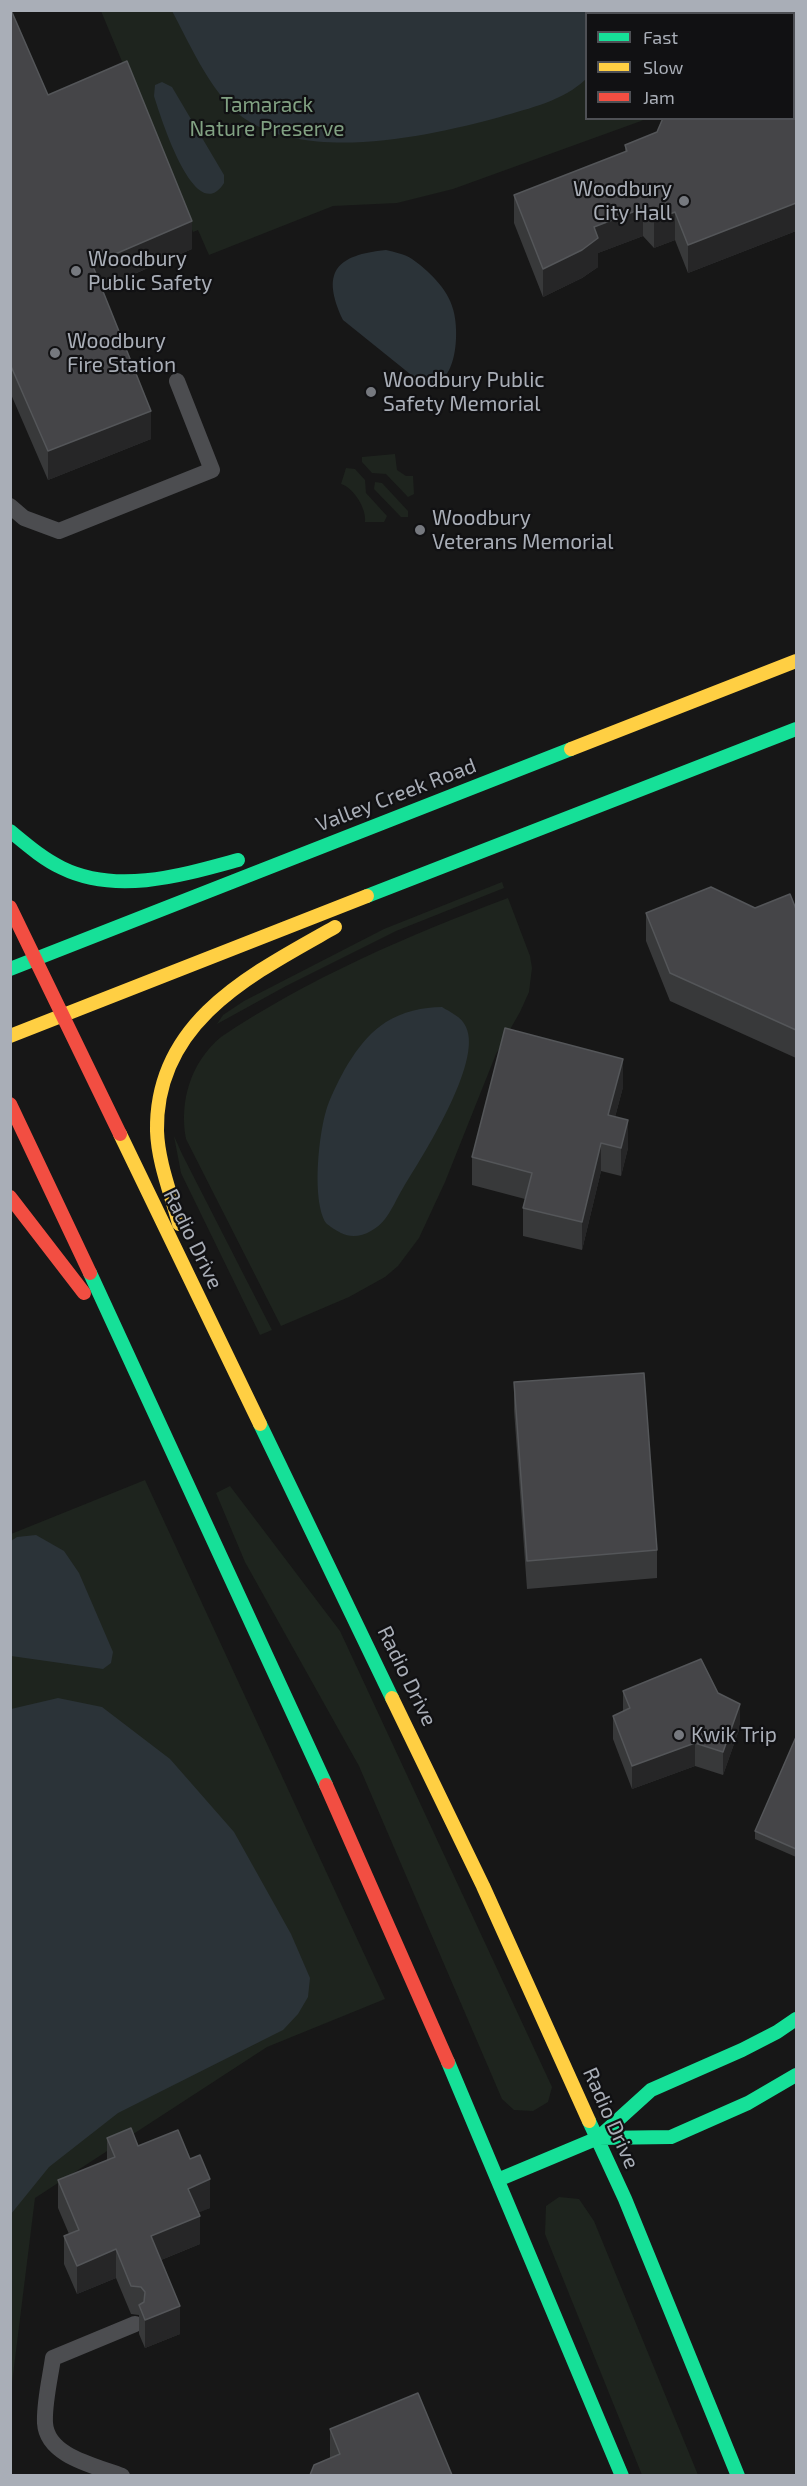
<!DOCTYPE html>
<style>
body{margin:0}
#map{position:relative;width:807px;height:2486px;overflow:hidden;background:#171717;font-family:"Exo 2",sans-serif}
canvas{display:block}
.frame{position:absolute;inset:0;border:12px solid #a9aeb7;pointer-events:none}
.legend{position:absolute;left:585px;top:12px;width:210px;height:108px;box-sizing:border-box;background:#111113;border:2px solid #4e5055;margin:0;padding:8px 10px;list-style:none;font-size:18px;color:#a9aeb7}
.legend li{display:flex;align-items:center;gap:12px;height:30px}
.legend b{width:30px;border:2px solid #4e5055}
</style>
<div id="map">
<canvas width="807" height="2486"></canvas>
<div class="frame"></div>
<ul class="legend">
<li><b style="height:8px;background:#16e098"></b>Fast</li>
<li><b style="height:8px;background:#ffcf43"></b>Slow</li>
<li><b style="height:8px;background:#f24e42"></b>Jam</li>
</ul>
</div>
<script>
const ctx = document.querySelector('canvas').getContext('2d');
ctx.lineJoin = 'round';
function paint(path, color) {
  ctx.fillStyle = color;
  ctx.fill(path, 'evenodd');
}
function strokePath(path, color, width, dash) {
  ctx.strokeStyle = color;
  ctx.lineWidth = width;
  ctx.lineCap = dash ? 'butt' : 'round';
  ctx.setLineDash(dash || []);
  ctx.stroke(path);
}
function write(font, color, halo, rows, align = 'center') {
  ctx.font = font + ' "Exo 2",sans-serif';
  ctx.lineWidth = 4.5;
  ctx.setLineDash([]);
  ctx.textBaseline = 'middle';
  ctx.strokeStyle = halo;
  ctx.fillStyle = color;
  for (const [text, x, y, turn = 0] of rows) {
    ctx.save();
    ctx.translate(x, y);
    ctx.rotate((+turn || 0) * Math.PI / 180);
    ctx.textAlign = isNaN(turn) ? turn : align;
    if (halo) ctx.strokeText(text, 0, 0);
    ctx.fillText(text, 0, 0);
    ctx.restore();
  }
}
const green = new Path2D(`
 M 101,11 L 796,11 L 796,48 L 794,49 L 794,14 L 586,14 L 586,118 L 645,119 L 641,121 L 453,189 L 397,203 L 333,206 L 209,255 L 198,230 L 193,232 Z
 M 395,454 L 397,470 L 406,476 L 413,476 L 414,494 L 408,497 L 386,474 L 372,473 L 362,462 L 362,457 Z
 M 346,468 L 355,469 L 365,480 L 366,493 L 387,516 L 384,522 L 365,522 C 367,509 353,487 341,484 Z
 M 375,482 L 382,483 L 408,511 L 408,517 L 401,517 L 374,489 Z
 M 502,882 L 504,888 L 396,931 L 286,986 L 217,1024 L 223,1015 L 244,1001 L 384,929 Z
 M 508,898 L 530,956 L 532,968 L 529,992 L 520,1012 L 496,1054 L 445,1182 L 419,1238 L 398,1266 L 385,1277 L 349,1297 L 281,1326 L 186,1139 C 179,1101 191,1062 221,1037 C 309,978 409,935 508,898 Z
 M 174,1136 L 182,1154 L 272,1330 L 260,1335 L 181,1173 Z
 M 145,1480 L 385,1999 L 267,2047 L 35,2198 L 11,2391 L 11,1534 Z
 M 230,1486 L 340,1631 L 552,2087 L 548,2102 L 533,2111 L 514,2110 L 502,2099 L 359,1766 L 245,1562 L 216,1493 Z
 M 559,2197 L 579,2199 L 594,2221 L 698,2475 L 642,2475 L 545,2234 L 546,2206 Z`);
const water = new Path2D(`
 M 591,10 L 592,13 L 586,14 L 586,79 C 563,101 530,108 500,117 C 430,136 316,161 250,122 C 214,101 191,46 172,11 Z
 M 162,82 L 172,87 L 224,175 L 224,183 C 195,229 160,115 154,96 L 155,85 Z
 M 386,250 C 394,252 405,254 412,259 C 428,270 448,289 453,309 C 460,331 458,395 420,382 L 343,320 C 320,271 337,255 386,250 Z
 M 442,1007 C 450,1012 462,1017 466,1027 C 483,1062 422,1157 403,1188 C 397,1198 392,1210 385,1219 C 375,1232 356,1241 341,1233 C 337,1231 329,1226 326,1223 C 311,1200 319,1126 329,1102 C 341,1074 359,1039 386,1022 C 402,1012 423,1007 442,1007 Z
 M 36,1535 L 64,1551 L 79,1573 L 113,1652 L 111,1663 L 103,1669 L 11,1656 L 11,1541 L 17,1537 Z
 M 58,1698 L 102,1707 L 170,1759 L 234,1832 L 291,1934 L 310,1978 L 308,1997 L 298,2014 L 283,2030 L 118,2113 L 49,2167 L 11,2214 L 11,2223 L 11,1709 Z`);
const lane = new Path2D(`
 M 10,506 L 24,518 L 59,531 L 212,470 L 177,381
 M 122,2476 C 97,2466 47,2457 45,2423 C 44,2403 50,2379 53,2358 L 135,2324`);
const fast = new Path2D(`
 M 10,831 C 27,845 43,859 62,868 C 117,895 183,875 238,860
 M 367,896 L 796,729
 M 10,969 L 571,749
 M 90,1273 L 326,1785
 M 260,1424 L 392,1698
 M 448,2062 L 622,2476
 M 589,2121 L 625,2199 L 738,2476
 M 598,2138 L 671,2137 L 748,2103 L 796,2075
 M 500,2179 L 598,2138 L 651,2090 L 742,2050 L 777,2032 L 796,2019`);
const slow = new Path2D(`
 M 571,749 L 796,661
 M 10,1036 L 367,896
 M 120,1134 L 260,1424
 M 179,1224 C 171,1194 158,1162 157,1131 C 155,1021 252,974 335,927
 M 392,1698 L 483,1886 L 589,2121`);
const jam = new Path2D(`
 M 10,907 L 120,1134
 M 10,1104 L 90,1273
 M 10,1197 L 84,1293
 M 326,1785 L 448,2062`);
const wall = new Path2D(`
 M 10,10 L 48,95 L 192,249 L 102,288 L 151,439 L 48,480 L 10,392 Z
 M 796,72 L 796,231 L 688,273 L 675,240 L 654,248 L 643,236 L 598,253 L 598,267 L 582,278 L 543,297 L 514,223 L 514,195 L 625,152 L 625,145 L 794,118 Z
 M 755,908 L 796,909 L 796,1058 L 670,1001 L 646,941 L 646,913 Z
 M 623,1087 L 615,1117 L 628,1148 L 621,1176 L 601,1171 L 582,1250 L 523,1236 L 523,1208 L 525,1199 L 472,1185 L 472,1157 Z
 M 514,1382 L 657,1550 L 657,1578 L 527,1589 L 514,1410 Z
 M 623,1691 L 718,1693 L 740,1727 L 723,1775 L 695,1766 L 632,1789 L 613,1739 L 613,1716 L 623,1712 Z
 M 796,1737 L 796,1857 L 755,1839 L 755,1831 Z
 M 107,2138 L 138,2146 L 210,2208 L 198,2212 L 200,2244 L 161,2260 L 180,2334 L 145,2348 L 139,2334 L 139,2315 L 131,2314 L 116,2278 L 77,2294 L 64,2264 L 64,2236 L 69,2234 L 58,2208 L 58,2180 L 107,2160 Z
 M 330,2429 L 452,2475 L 330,2458 Z`);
const shadedWall = new Path2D(`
 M 796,203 L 796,231 L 688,273 L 688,245 Z
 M 643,208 L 643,236 L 598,253 L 598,267 L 582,278 L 543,297 L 543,269 L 594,227 Z
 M 675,212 L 675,240 L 654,248 L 654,220 Z
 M 192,221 L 192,249 L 92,292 L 92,264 Z
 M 151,411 L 151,439 L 48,480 L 48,451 Z
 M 623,1059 L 623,1087 L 608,1143 L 608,1115 Z
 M 628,1120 L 628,1148 L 621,1176 L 621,1148 Z
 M 601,1143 L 601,1171 L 582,1250 L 582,1222 Z
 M 740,1704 L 740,1727 L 723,1775 L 723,1752 Z
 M 695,1743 L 695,1766 L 632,1789 L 632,1766 Z
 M 210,2179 L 210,2208 L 188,2217 L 188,2189 Z
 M 200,2216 L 200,2244 L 151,2264 L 151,2236 Z
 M 116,2249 L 116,2278 L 77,2294 L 77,2266 Z
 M 180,2306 L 180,2334 L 145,2348 L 145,2320 Z`);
const building = new Path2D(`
 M 10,10 L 11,10 L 48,95 L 127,61 L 192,221 L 92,264 L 151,411 L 48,451 L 10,364 Z
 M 796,72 L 796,203 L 688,245 L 675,212 L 654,220 L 643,208 L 594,227 L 598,238 L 582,250 L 543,269 L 514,195 L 627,151 L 625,145 L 657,132 L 663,118 L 794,118 L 794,73 Z
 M 711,887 L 755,908 L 790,894 L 796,909 L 796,1030 L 670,973 L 646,913 Z
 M 505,1028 L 623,1059 L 608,1115 L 628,1120 L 621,1148 L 601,1143 L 582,1222 L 523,1208 L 532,1173 L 472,1157 Z
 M 644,1373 L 657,1550 L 527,1561 L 514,1382 Z
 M 701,1659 L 718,1693 L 740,1704 L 723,1752 L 695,1743 L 632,1766 L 613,1716 L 630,1708 L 623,1691 Z
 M 796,1737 L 796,1849 L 755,1831 Z
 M 131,2128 L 138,2146 L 178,2130 L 190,2159 L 200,2155 L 210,2179 L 188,2189 L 200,2216 L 151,2236 L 180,2306 L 145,2320 L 139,2305 L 144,2302 L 145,2292 L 141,2287 L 131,2286 L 116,2249 L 77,2266 L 64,2236 L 79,2230 L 58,2180 L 115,2157 L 107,2138 Z
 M 418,2393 L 452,2475 L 310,2475 L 314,2465 L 340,2454 L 330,2429 Z`);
const markers = [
 [684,201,6,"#76797f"],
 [76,271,6,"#76797f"],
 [55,353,6,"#76797f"],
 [371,392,6,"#76797f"],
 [420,530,6,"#76797f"],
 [679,1735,6,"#76797f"]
];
const parkNames = [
 ["Tamarack",267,105],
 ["Nature Preserve",267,129]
];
const poiNames = [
 ["Woodbury",672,189,"right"],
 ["City Hall",672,213,"right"],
 ["Woodbury",88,259],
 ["Public Safety",88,283],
 ["Woodbury",67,341],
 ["Fire Station",67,365],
 ["Woodbury Public",383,380],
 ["Safety Memorial",383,404],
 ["Woodbury",432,518],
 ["Veterans Memorial",432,542],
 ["Kwik Trip",691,1735]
];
const streetNames = [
 ["Valley Creek Road",396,795,-21],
 ["Radio Drive",193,1239,64],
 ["Radio Drive",407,1676,64],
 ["Radio Drive",611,2118,66]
];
paint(green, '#1e241e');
paint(water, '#2b3338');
strokePath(lane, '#4c4d50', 16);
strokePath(fast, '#16e098', 14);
strokePath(slow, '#ffcf43', 14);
strokePath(jam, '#f24e42', 14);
paint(wall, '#38393a');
paint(shadedWall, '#262627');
paint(building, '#454548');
strokePath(building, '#545659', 1.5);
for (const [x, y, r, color] of markers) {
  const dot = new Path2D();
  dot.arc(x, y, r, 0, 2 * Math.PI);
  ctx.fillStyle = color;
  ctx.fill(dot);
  strokePath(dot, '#111113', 2);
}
write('21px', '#81a182', '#111113', parkNames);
write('21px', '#a9aeb7', '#111113', poiNames, 'left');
write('21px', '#a9aeb7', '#111113', streetNames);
</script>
